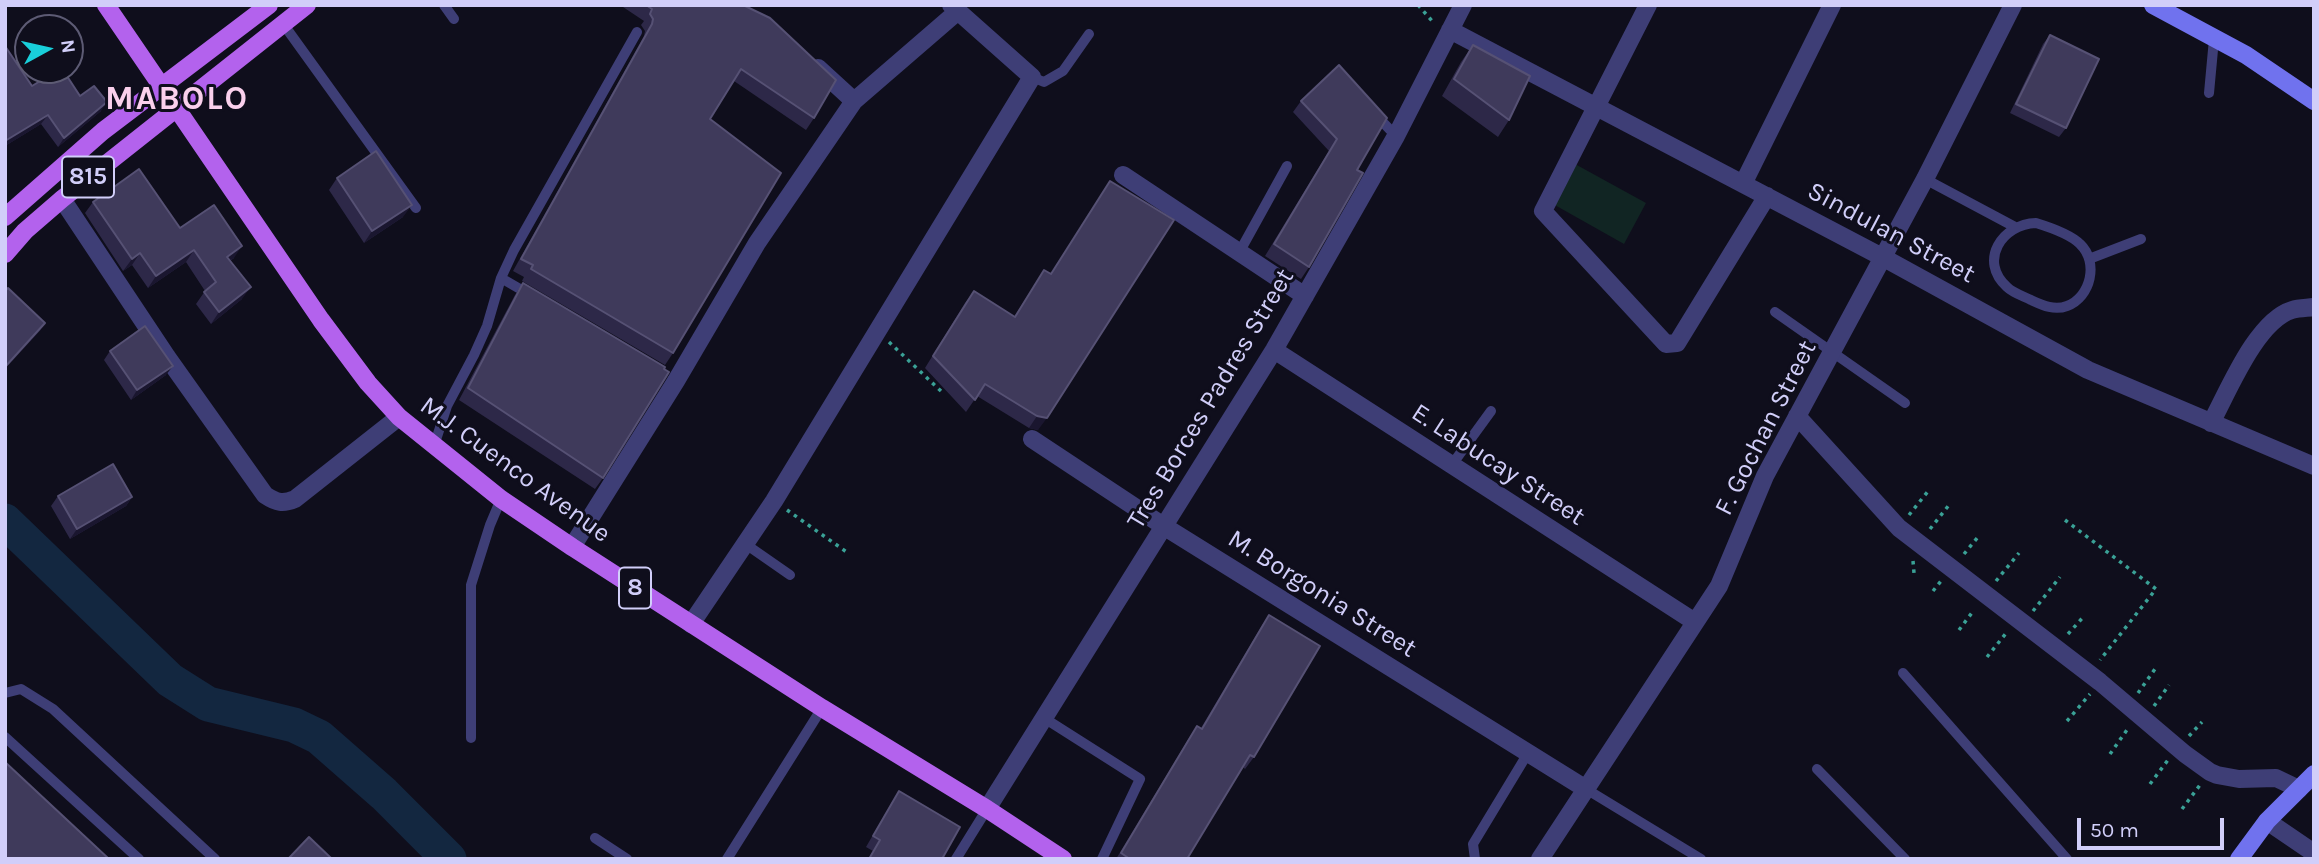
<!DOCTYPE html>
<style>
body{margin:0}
#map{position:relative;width:2319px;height:864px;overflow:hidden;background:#0f0e1c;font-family:Karla,sans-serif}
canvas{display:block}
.frame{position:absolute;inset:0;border:7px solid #d1cef9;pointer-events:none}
.north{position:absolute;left:14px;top:14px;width:70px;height:70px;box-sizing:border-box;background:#0f0e1c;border:2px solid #5d5b74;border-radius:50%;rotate:82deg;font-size:19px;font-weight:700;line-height:28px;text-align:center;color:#d1cef9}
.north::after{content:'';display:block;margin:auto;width:24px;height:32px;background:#19cfda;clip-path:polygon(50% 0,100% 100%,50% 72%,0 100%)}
.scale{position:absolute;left:2077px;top:818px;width:147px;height:32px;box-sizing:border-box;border:4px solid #d1cef9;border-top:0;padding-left:9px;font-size:21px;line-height:24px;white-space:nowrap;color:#d1cef9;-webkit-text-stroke:5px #0f0e1c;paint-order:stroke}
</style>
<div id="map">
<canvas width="2319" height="864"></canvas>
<div class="frame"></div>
<div class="north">N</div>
<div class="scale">50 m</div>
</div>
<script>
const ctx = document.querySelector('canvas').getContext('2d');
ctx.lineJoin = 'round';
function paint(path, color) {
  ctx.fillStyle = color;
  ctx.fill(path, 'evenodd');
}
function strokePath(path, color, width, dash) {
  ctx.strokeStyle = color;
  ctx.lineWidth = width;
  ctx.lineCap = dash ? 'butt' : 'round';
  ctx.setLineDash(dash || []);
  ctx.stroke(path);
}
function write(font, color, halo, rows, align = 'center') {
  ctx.font = font + ' Karla,sans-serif';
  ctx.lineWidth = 6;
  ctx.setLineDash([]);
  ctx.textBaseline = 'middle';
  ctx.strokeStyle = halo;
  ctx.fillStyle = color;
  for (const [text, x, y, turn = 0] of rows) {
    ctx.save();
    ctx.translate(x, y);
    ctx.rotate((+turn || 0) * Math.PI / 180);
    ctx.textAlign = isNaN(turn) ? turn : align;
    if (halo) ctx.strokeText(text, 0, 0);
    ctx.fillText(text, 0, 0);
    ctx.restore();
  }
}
const green = new Path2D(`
 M 1575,164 L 1646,203 L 1624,244 L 1553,204 Z`);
const river = new Path2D(`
 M 5,521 L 170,680 L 208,704 L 294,725 L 319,737 L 384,794 L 449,859`);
const path = new Path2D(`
 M 1418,5 L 1433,22
 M 889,342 L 943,393
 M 787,510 L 848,553
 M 1909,515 L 1929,490
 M 2065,520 L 2156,589 L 2100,660
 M 1930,529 L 1949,505
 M 1964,554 L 1978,537
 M 1913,561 L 1914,573
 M 1996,581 L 2019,553
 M 1933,591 L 1941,581
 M 2033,611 L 2060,577
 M 1959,630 L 1974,610
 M 2068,634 L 2085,615
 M 1987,657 L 2007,632
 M 2138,693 L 2155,669
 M 2154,706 L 2169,685
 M 2067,721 L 2090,694
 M 2189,736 L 2202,722
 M 2110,754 L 2129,727
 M 2150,784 L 2168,760
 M 2182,809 L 2200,785`);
const lane = new Path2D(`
 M 444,5 L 454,19
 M 284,25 L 416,208
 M 1032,77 L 1044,82 L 1063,71 L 1089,34
 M 2209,93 L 2214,39
 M 1374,113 L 1396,136
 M 1925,179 L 2015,227
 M 2036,223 C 2049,227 2070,234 2080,244 C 2099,262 2091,297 2067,306 C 2054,311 2042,305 2031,300 C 2023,296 2013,293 2007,287 C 1978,261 2002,224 2036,223 Z
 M 1240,251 L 1287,166
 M 2089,259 L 2141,239
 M 501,278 L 532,296
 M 1775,312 L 1905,403
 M 434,446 L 447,406 L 474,355 L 487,326 L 501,278 L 514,250 L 637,32
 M 1451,466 L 1491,411
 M 744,543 L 790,575
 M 1903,673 L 2067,859
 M 5,693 L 21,689 L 53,709 L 215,859
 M 1044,718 L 1140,779 L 1102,859
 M 5,737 L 139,859
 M 471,738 L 471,585 L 490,525 L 501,499
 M 1817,769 L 1905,859
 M 1586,789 L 1701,859
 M 595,838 L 627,859
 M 727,859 L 822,708
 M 956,859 L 987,809
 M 1475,859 L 1473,844 L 1528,753`);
const street = new Path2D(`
 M 1648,5 L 1543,211 L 1666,344 L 1677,343 L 1767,196
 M 1450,30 L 1884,258 L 2088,370 L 2314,466
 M 818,68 L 854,101
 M 1123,175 L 1305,296
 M 1743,184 L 1832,5
 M 62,199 L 167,357 L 265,495 C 277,503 283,504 295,499 L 399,417
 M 1274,350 L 1695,622
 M 1797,416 L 1899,528 L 2100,682 L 2185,754 L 2210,772 L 2217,775 L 2239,779 L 2276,778 L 2299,789
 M 2211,423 C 2228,392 2256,321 2292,310 C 2299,308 2307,308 2314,307
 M 1032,439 L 1165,527 L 1586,789
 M 572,547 L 676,381 L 757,243 L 854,101 L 957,12
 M 691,624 L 774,501 L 1032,77 L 951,5
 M 987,809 L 1274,350 L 1396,136 L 1463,5
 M 2267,821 L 2314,853
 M 1540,859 L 1719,586 L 1765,476 L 1925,179 L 2013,5`);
const secondary = new Path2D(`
 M 2153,5 L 2246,55 L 2314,101
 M 2239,859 L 2267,821 L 2314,774`);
const primary = new Path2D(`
 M 106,5 L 321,320 L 368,383 L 399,417 L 501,499 L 572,547 L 822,708 L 987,809 L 1063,859
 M 5,217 L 103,131 L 269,5
 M 5,254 L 25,231 L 62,199 L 307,5`);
const wall = new Path2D(`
 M 620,5 L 743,5 L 814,118 L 806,130 L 734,81 L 710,119 L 673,353 L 665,365 L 522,281 L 524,277 L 513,271 L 644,36 L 645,31 L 641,25 L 644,21 Z
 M 2050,35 L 2066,128 L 2059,137 L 2010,113 L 2043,44 Z
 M 1473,45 L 1509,120 L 1498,137 L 1442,96 L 1461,62 Z
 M 5,46 L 32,86 L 80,96 L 101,111 L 58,147 L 41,124 L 5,146 Z
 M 1339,65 L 1357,170 L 1309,267 L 1301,279 L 1265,256 L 1329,151 L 1293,112 L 1301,101 Z
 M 337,178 L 403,217 L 364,243 L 329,190 Z
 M 1110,181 L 1038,430 L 1029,428 L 977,396 L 966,412 L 925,368 L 965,303 L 974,291 L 1014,317 L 1044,270 L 1051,274 Z
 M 93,202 L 180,228 L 234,258 L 230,261 L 242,299 L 211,324 L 196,304 L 205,291 L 186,262 L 148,288 L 132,265 L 123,271 L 85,213 Z
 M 523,283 L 603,478 L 595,489 L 459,400 L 515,295 Z
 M 110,351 L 166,375 L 131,400 L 104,360 Z
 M 58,496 L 132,497 L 126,506 L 70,539 L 51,506 Z
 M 1269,615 L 1254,757 L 1245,769 L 1243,767 L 1187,859 L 1116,859 L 1189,738 L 1197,726 L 1201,728 L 1261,627 Z
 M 899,791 L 942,859 L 868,859 L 873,851 L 866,847 L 892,802 Z`);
const shadedWall = new Path2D(`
 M 107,102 L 101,111 L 58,147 L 64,138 Z
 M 48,115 L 41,124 L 5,146 L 5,141 Z
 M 412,205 L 403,217 L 364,243 L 372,231 Z
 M 242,246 L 234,258 L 218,268 L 227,257 Z
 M 194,250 L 186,262 L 148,288 L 156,276 Z
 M 140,253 L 132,265 L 123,271 L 132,259 Z
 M 251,287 L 242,299 L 211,324 L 219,312 Z
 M 45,323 L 40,331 L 5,369 L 5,367 Z
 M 173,366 L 166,375 L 131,400 L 137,390 Z
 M 1037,416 L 1047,418 L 1038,430 L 1029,428 Z
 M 132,497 L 126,506 L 70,539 L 77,529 Z`);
const building = new Path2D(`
 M 646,5 L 743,5 L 770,18 L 836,80 L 814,118 L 741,69 L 710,119 L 781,173 L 673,353 L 531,269 L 533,265 L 521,259 L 652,24 L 653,19 L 650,14 L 652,9 Z
 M 2050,35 L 2099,59 L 2066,128 L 2016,104 Z
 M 1473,45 L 1530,76 L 1509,120 L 1454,79 Z
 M 5,46 L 32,86 L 58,70 L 63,70 L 80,96 L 94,86 L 107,102 L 64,138 L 48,115 L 5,141 Z
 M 1339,65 L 1387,118 L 1357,170 L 1363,173 L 1309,267 L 1274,244 L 1337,139 L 1301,101 Z
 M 376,151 L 412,205 L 372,231 L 337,178 Z
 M 139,169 L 180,228 L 214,205 L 242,246 L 227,257 L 251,287 L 219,312 L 204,292 L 216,282 L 194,250 L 156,276 L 140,253 L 132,259 L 93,202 Z
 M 1110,181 L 1174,220 L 1047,418 L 1037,416 L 985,384 L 975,400 L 933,356 L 974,291 L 1015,317 L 1044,270 L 1051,274 Z
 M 523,283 L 665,367 L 664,369 L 669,372 L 603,478 L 468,388 Z
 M 8,288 L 45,323 L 5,367 L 5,291 Z
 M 145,326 L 173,366 L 137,390 L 110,351 Z
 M 113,464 L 132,497 L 77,529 L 58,496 Z
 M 1269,615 L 1320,646 L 1254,757 L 1250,755 L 1187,859 L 1130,859 L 1121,853 L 1197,726 L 1202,729 Z
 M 5,762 L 109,859 L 5,859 Z
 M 899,791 L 960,827 L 942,859 L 869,859 L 880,840 L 873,836 Z
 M 309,837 L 332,859 L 290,859 L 289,858 Z`);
const shields = [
 [88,177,52],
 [635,588,32]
];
const shieldNames = [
 ["815",88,177],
 ["8",635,588]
];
const streetNames = [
 ["Sindulan Street",1891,233,28],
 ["Tres Borces Padres Street",1211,399,-59],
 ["F. Gochan Street",1766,428,-63],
 ["E. Labucay Street",1498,465,33],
 ["M.J. Cuenco Avenue",515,470,36],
 ["M. Borgonia Street",1322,594,32]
];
const districtNames = [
 ["MABOLO",177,100]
];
paint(green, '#112523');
strokePath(river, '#132740', 35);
strokePath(path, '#3aa196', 3.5, [3.5, 5]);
strokePath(lane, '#3e3e76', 10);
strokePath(street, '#3e3e76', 18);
strokePath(secondary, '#7072ee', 18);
strokePath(primary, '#b362ed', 18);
paint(wall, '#2d2848');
paint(shadedWall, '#1a162f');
paint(building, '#3f3a5b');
strokePath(building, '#565174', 2);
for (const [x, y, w] of shields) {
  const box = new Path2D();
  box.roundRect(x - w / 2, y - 20.5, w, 41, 5);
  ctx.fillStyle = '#0f0e1c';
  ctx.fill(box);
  strokePath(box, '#d1cef9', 2);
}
write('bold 24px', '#d1cef9', null, shieldNames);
write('26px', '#d1cef9', '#0f0e1c', streetNames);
ctx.letterSpacing = '2px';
write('bold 33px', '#fad0ec', '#0f0e1c', districtNames);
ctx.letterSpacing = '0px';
</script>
